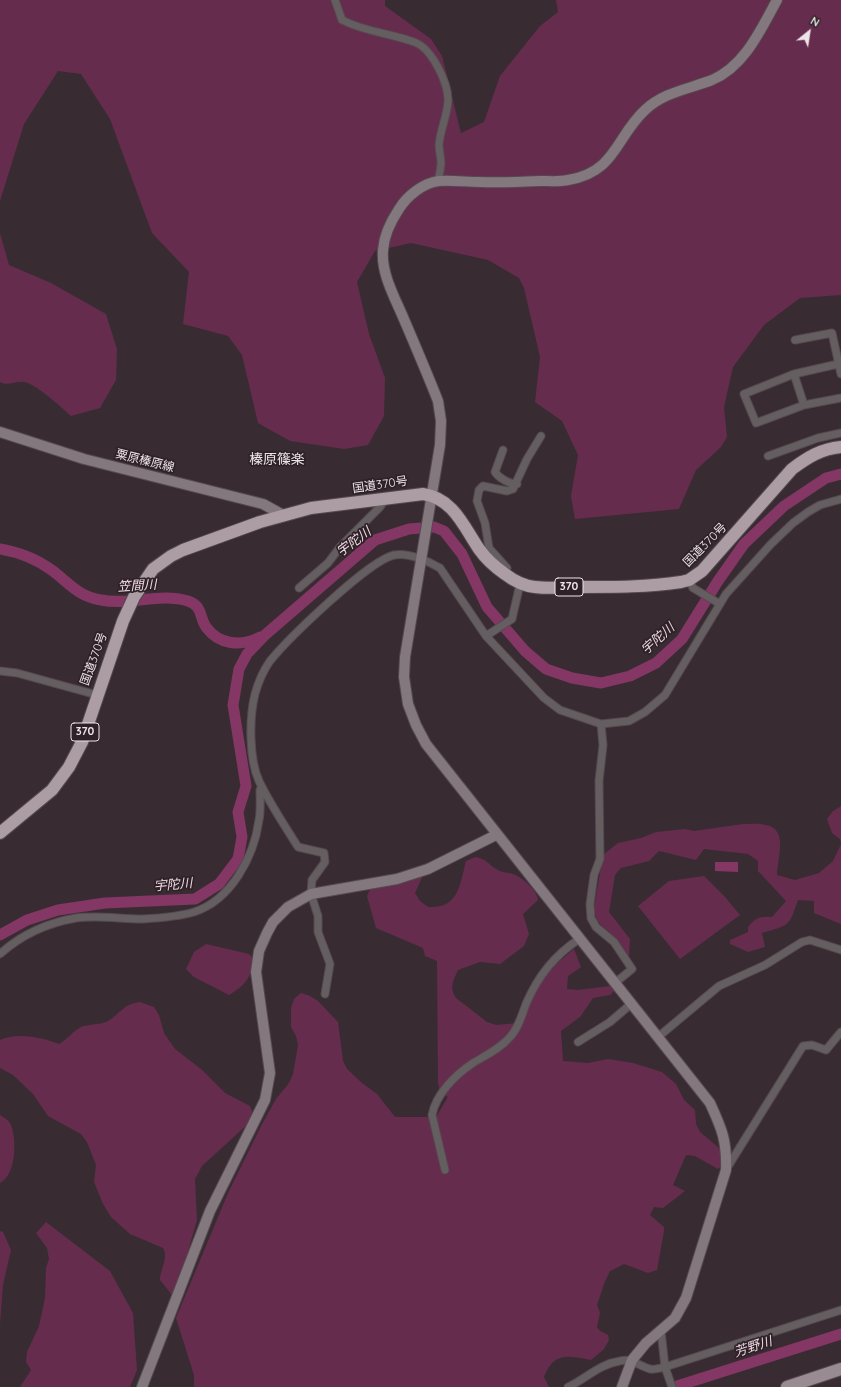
<!DOCTYPE html>
<meta charset="utf-8">
<style>
body{margin:0}
#map{position:relative;width:841px;height:1387px;overflow:hidden;background:#382c32;font-family:Quicksand,sans-serif}
canvas{display:block}
.north{position:absolute;left:789px;top:12px;width:40px;height:40px;-webkit-text-stroke:3px #2e2228;paint-order:stroke;rotate:30deg;font-size:11px;font-weight:700;line-height:16px;text-align:center;color:#ece4e8}
.north::after{content:'';display:block;margin:auto;width:14px;height:18px;background:#ece4e8;clip-path:polygon(50% 0,100% 100%,50% 72%,0 100%)}
</style>
<div id="map">
<canvas width="841" height="1387"></canvas>
<div class="north">N</div>
</div>
<script>
const ctx = document.querySelector('canvas').getContext('2d');
ctx.lineJoin = 'round';
function paint(path, color) {
  ctx.fillStyle = color;
  ctx.fill(path, 'evenodd');
}
function strokePath(path, color, width, dash) {
  ctx.strokeStyle = color;
  ctx.lineWidth = width;
  ctx.lineCap = dash ? 'butt' : 'round';
  ctx.setLineDash(dash || []);
  ctx.stroke(path);
}
function write(font, color, halo, rows, align = 'center') {
  ctx.font = font + ' Quicksand,"Noto Sans JP",sans-serif';
  ctx.lineWidth = 3.5;
  ctx.setLineDash([]);
  ctx.textBaseline = 'middle';
  ctx.strokeStyle = halo;
  ctx.fillStyle = color;
  for (const [text, x, y, turn = 0] of rows) {
    ctx.save();
    ctx.translate(x, y);
    ctx.rotate((+turn || 0) * Math.PI / 180);
    ctx.textAlign = isNaN(turn) ? turn : align;
    if (halo) ctx.strokeText(text, 0, 0);
    ctx.fillText(text, 0, 0);
    ctx.restore();
  }
}
const green = new Path2D(`
 M 0,0 L 385,0 L 385,6 L 431,39 L 442,56 L 461,133 L 484,122 L 500,76 L 540,26 L 558,12 L 556,0 L 841,0 L 841,295 L 800,298 L 764,325 L 733,367 L 724,407 L 727,437 L 721,447 L 696,470 L 679,509 L 575,519 L 571,496 L 578,455 L 562,421 L 535,402 L 540,357 L 524,288 L 519,278 L 488,260 L 411,243 L 375,251 L 357,282 L 369,334 L 385,378 L 384,416 L 368,445 L 344,449 L 290,441 L 258,423 L 242,355 L 228,336 L 183,324 L 189,272 L 152,233 L 110,119 L 81,74 L 58,71 L 24,124 L 0,201 Z
 M 0,233 L 9,265 L 51,283 L 106,314 L 117,349 L 116,380 L 100,408 L 71,416 C 61,407 37,385 25,382 C 15,380 9,387 0,382 Z
 M 841,806 L 841,843 L 840,839 L 832,833 L 827,819 L 833,811 Z
 M 743,824 C 751,824 759,823 766,825 C 789,829 777,860 777,875 L 795,880 L 819,873 L 833,861 L 841,844 L 841,924 L 814,913 L 814,901 L 798,900 C 789,927 789,925 762,933 L 765,947 L 748,952 L 730,944 L 730,940 L 748,932 L 748,927 C 755,918 760,916 772,917 L 786,901 L 758,871 L 758,861 L 748,854 L 704,849 L 696,860 L 659,851 L 649,861 L 621,868 L 618,871 L 615,875 L 609,912 L 630,939 L 629,957 L 614,937 L 597,921 L 594,908 L 603,855 L 618,843 L 641,838 L 656,832 L 685,829 L 694,831 Z
 M 475,857 C 488,859 488,865 498,870 C 502,873 509,872 513,874 C 523,878 537,890 538,900 L 523,914 L 529,934 L 524,946 L 500,964 L 480,962 L 458,970 C 453,981 449,988 456,998 L 487,1022 L 496,1025 L 519,1023 L 537,980 L 574,949 L 581,967 L 568,976 L 567,989 L 578,990 L 610,986 L 614,991 L 610,995 L 593,998 L 580,1017 L 561,1031 L 563,1061 L 588,1063 L 608,1059 L 633,1063 L 662,1072 L 676,1084 L 684,1100 L 695,1110 L 696,1124 L 700,1132 L 719,1148 L 723,1157 L 722,1166 L 718,1169 L 695,1156 L 686,1155 L 673,1185 L 685,1191 L 663,1208 L 654,1207 L 650,1215 L 664,1227 L 664,1231 L 657,1270 L 648,1273 L 624,1264 L 610,1271 L 604,1284 L 597,1305 L 600,1313 L 597,1327 L 600,1331 L 608,1335 L 609,1340 L 604,1349 L 591,1360 C 569,1356 554,1351 544,1377 L 549,1387 L 194,1387 L 194,1375 L 176,1318 L 228,1193 L 262,1124 L 276,1099 L 289,1083 L 293,1074 L 298,1045 L 296,1036 L 291,1027 L 291,1008 L 294,999 L 301,993 L 310,996 L 318,1001 L 338,1022 L 343,1061 L 347,1069 L 362,1083 L 377,1094 L 395,1117 L 436,1117 L 448,1097 L 440,1092 L 438,1083 L 437,961 L 425,956 L 423,948 L 376,928 L 367,896 L 371,887 L 424,873 L 415,893 L 420,901 L 428,907 C 459,909 460,884 466,861 Z
 M 704,876 L 725,897 L 740,915 L 680,959 L 638,906 L 669,881 Z
 M 206,944 L 249,954 L 253,958 C 251,978 247,984 229,995 L 194,977 L 186,969 L 194,952 Z
 M 140,1002 L 154,1007 L 159,1015 L 164,1033 L 175,1049 L 201,1069 L 225,1093 L 250,1106 L 253,1114 L 249,1123 L 202,1166 L 195,1179 L 197,1220 L 178,1286 L 172,1295 L 160,1280 C 160,1270 169,1257 163,1248 L 130,1234 L 111,1217 L 103,1204 L 94,1182 L 96,1165 L 87,1142 L 81,1134 L 48,1116 L 33,1094 L 13,1075 L 0,1068 L 0,1040 C 17,1032 42,1037 59,1044 C 68,1039 73,1031 81,1027 C 88,1024 98,1025 106,1022 C 120,1015 122,1004 140,1002 Z
 M 0,1115 C 4,1118 9,1120 11,1125 C 17,1141 16,1175 0,1183 Z
 M 46,1222 L 110,1271 L 133,1313 L 137,1370 L 130,1387 L 20,1387 L 31,1370 L 26,1362 L 27,1352 L 39,1326 L 45,1298 L 46,1268 L 49,1259 L 47,1248 L 36,1233 Z
 M 0,1231 L 3,1232 L 11,1250 L 3,1285 L 0,1324 Z`);
const water = new Path2D(`
 M 715,862 L 738,862 L 738,872 L 715,871 Z`);
const river = new Path2D(`
 M 0,549 C 18,552 38,560 53,571 C 70,584 78,596 101,600 C 130,606 160,592 188,601 C 203,606 199,617 206,627 C 219,645 241,647 260,637
 M 0,935 L 27,920 L 58,910 L 105,903 L 195,899 L 219,884 L 238,859 L 242,837 L 238,812 L 246,786 L 233,705 L 239,669 L 247,654 L 265,635 L 375,540 L 409,529 L 434,527 L 444,531 L 462,554 L 487,607 L 525,651 L 546,669 L 572,678 L 601,683 L 630,676 L 656,663 L 682,639 L 718,581 L 744,544 L 784,506 L 826,478 L 841,474
 M 674,1387 L 841,1334`);
const street = new Path2D(`
 M 335,0 L 342,20 C 365,32 390,33 414,42 C 432,48 448,83 448,100 C 448,114 440,130 439,145 C 439,151 441,157 441,163 C 441,169 439,175 438,181
 M 795,340 L 832,333 L 841,374
 M 794,374 L 838,364
 M 804,405 L 756,423 L 744,394 L 794,374 L 804,405 L 841,398
 M 503,450 L 495,472 C 499,478 509,484 517,484
 M 768,456 L 818,438 L 841,433
 M 505,575 L 507,568 L 489,548 L 485,523 L 477,501 L 479,490 L 483,486 L 507,491 L 513,489 L 527,459 L 541,436
 M 689,580 L 693,588 L 720,604
 M 299,588 L 328,563 L 340,547 L 380,507 L 386,498
 M 486,636 L 512,619 L 520,584
 M 0,671 L 17,673 L 97,695
 M 601,724 L 603,745 L 599,781 L 600,859 L 594,875 L 590,904 L 591,918 L 596,927 L 614,942 L 632,969 L 615,983
 M 0,954 C 21,935 47,923 76,918 C 98,915 121,919 143,919 C 160,918 177,917 194,912 C 231,900 254,857 259,820 C 261,811 260,800 260,790 L 262,787
 M 325,994 L 330,964 L 318,932 L 318,916 L 311,894 L 312,880 L 325,862 L 324,853 L 298,847 C 285,826 270,804 259,781 C 249,759 249,718 255,694 C 258,683 263,671 270,661 C 288,639 368,561 394,555 C 408,552 428,561 440,568 L 486,636 L 544,698 L 560,710 L 601,724 L 629,721 L 645,712 L 665,695 L 726,594 L 771,544 L 793,523 L 808,512 L 820,505 L 841,499
 M 658,1037 L 719,986 L 765,965 L 802,942 L 810,940 L 841,950
 M 578,1042 L 610,1022 L 631,1004
 M 727,1168 L 803,1046 L 812,1045 L 826,1050 L 841,1032
 M 445,1170 L 432,1115 C 436,1094 455,1075 473,1063 C 486,1055 500,1049 510,1037 C 518,1029 522,1015 526,1004 C 538,976 554,956 579,939
 M 661,1331 L 665,1367 L 672,1387
 M 568,1387 C 586,1379 599,1364 620,1361 C 632,1358 639,1366 650,1369 C 654,1370 660,1368 665,1367 L 841,1310`);
const secondary = new Path2D(`
 M 0,432 L 84,459 L 263,504 L 283,515
 M 142,1387 L 210,1211 L 265,1100 L 270,1073 L 256,972 L 259,951 L 267,933 L 273,922 L 288,907 L 311,894 L 397,879 L 428,869 L 496,835
 M 622,1387 L 632,1360 L 646,1343 L 675,1318 L 686,1298 L 726,1170 C 727,1141 722,1129 710,1103 L 426,744 L 416,725 L 408,704 L 404,677 L 405,657 L 440,445 L 441,421 L 438,401 C 427,373 415,345 403,317 C 394,296 381,273 383,250 C 384,235 391,221 399,209 C 407,196 423,183 439,181 C 452,180 467,182 480,182 C 500,183 520,182 541,181 C 549,181 559,182 568,180 C 616,172 615,138 645,110 C 664,92 689,89 712,80 C 745,66 761,29 777,0`);
const primary = new Path2D(`
 M 787,1387 L 841,1369`);
const highway = new Path2D(`
 M 0,833 L 52,790 L 69,767 L 82,742 L 123,621 L 134,597 L 153,569 L 171,556 L 183,550 L 260,522 L 311,508 L 423,494 C 453,498 464,527 479,549 C 486,559 495,567 505,574 C 514,581 524,586 535,587 C 550,589 566,587 581,587 C 614,587 648,587 681,582 L 689,580 L 702,571 L 792,469 C 808,457 821,449 841,447`);
const shields = [
 [569,587,28],
 [85,732,28]
];
const shieldNames = [
 ["370",569,587],
 ["370",85,732]
];
const streetNames = [
 ["粟原榛原線",145,461,14],
 ["国道370号",380,485,-8],
 ["国道370号",705,545,-45],
 ["国道370号",94,659,-70]
];
const waterNames = [
 ["宇陀川",354,542,-37],
 ["笠間川",137,586,-3],
 ["宇陀川",658,639,-42],
 ["宇陀川",173,885,-5],
 ["芳野川",753,1347,-18]
];
const quarterNames = [
 ["榛原篠楽",277,460]
];
paint(green, '#662c4d');
paint(water, '#843664');
strokePath(river, '#843664', 11);
strokePath(street, '#55494f', 9);
strokePath(secondary, '#55494f', 12);
strokePath(primary, '#55494f', 14);
strokePath(highway, '#55494f', 14);
strokePath(street, '#655e61', 7);
strokePath(secondary, '#82787d', 10);
strokePath(primary, '#988c92', 12);
strokePath(highway, '#ac9da5', 12);
for (const [x, y, w] of shields) {
  const box = new Path2D();
  box.roundRect(x - w / 2, y - 9, w, 18, 3);
  ctx.fillStyle = '#2e2228';
  ctx.fill(box);
  strokePath(box, '#ece4e8', 1);
}
write('bold 11px', '#ece4e8', null, shieldNames);
write('12px', '#ece4e8', '#2e2228', streetNames);
write('italic 13px', '#f1dae5', '#2e2228', waterNames);
write('14px', '#ece4e8', '#2e2228', quarterNames);
</script>
